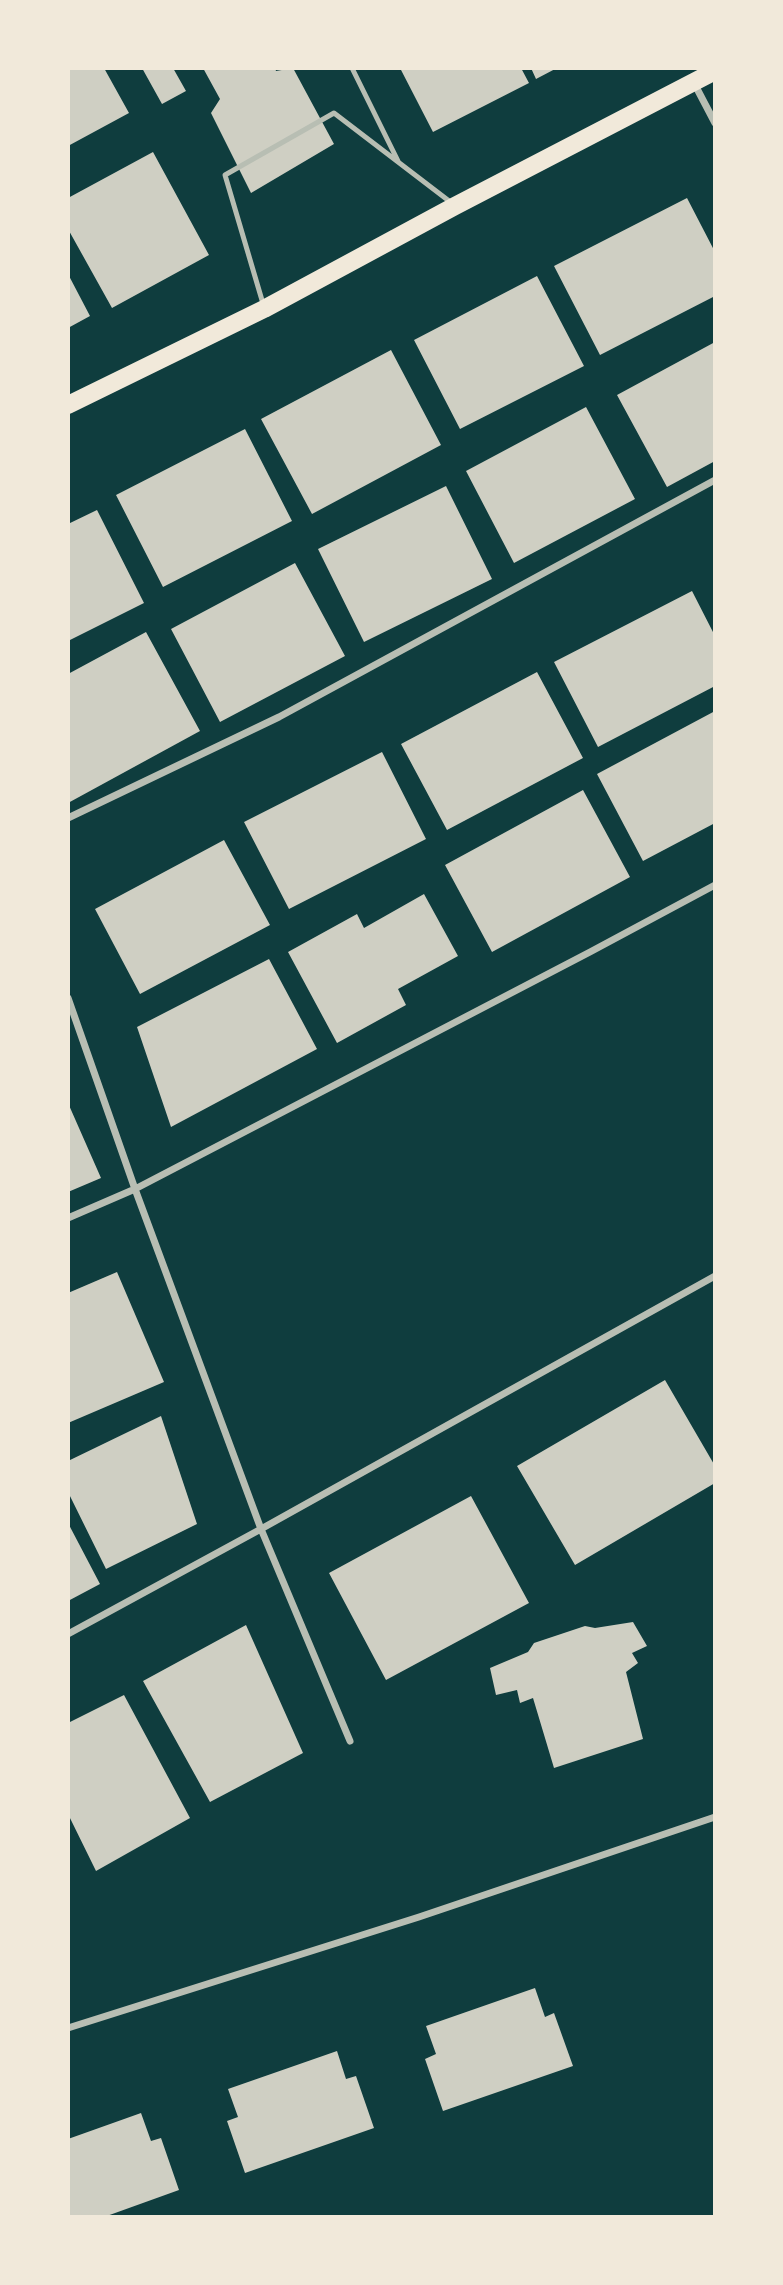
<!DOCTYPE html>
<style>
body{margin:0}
#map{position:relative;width:783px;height:2285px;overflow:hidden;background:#0f3d3e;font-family:Poppins,sans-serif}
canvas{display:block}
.frame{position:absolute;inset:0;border:70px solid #f1e9da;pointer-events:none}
</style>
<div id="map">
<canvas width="783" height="2285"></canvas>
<div class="frame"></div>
</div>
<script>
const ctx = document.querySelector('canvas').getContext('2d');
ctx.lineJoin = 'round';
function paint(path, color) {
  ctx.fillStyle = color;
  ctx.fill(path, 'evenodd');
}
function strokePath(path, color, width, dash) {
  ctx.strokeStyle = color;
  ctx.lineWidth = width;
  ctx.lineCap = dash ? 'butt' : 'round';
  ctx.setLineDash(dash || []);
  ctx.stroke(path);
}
const building = new Path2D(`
 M 68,68 L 104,68 L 129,113 L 68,146 Z
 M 142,68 L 173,68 L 186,91 L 162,104 Z
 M 203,68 L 275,68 L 276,71 L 293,68 L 334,144 L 251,193 L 211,113 L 220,99 Z
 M 400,68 L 521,68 L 529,83 L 433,132 Z
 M 531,68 L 557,68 L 536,79 Z
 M 153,152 L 209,255 L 112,308 L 68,229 L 68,198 Z
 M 687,198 L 715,252 L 715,296 L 600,355 L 554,266 Z
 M 68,274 L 90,316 L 68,328 Z
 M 537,276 L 584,366 L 460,429 L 414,340 Z
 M 715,342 L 715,461 L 667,487 L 617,395 Z
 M 391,350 L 441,445 L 312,514 L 261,419 Z
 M 586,407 L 635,499 L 514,563 L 466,471 Z
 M 245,429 L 292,521 L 163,587 L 116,495 Z
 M 446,486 L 492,579 L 364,642 L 318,549 Z
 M 97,510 L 144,603 L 68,641 L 68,524 Z
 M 295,563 L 345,656 L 220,722 L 171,629 Z
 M 692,591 L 715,636 L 715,686 L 598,747 L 554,662 Z
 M 146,632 L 200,731 L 68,803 L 68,674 Z
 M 537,672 L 583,758 L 447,830 L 401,744 Z
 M 715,711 L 715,823 L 643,861 L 597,774 Z
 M 382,752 L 426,839 L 289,909 L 244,822 Z
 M 583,790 L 630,877 L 492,952 L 445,865 Z
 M 224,840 L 270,925 L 140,994 L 95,909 Z
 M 424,894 L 458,956 L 398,989 L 406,1005 L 337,1043 L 288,952 L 357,914 L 364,928 Z
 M 269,959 L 317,1049 L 171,1127 L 137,1027 Z
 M 68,1103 L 101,1178 L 68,1192 Z
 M 117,1272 L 164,1382 L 68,1423 L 68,1293 Z
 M 665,1380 L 715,1466 L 715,1483 L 575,1565 L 517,1466 Z
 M 161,1416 L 197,1524 L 106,1569 L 68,1492 L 68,1461 Z
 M 471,1496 L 529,1603 L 386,1680 L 329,1573 Z
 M 68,1523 L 100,1584 L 68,1601 Z
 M 633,1622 L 647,1646 L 632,1653 L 638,1663 L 626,1672 L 643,1739 L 554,1768 L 533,1698 L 520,1703 L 517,1690 L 496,1695 L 490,1668 L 528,1652 L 534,1643 L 585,1626 L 595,1628 Z
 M 246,1625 L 303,1753 L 210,1802 L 143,1681 Z
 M 124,1695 L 190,1818 L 96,1871 L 68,1814 L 68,1723 Z
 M 535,1988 L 545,2017 L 554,2013 L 573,2066 L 443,2111 L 425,2059 L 436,2054 L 426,2026 Z
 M 337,2051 L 346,2079 L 356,2076 L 374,2128 L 245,2173 L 227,2121 L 238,2117 L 228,2089 Z
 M 141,2113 L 151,2141 L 161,2138 L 179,2190 L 104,2217 L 68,2217 L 68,2139 Z`);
const service = new Path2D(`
 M 352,68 L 398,161
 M 264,307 L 225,175 L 334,113 L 453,204`);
const minor = new Path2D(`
 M 694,83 L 715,123
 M 68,818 L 279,717 L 715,480
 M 68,998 L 135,1189 L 261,1529 L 350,1741
 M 68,1218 L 135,1189 L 590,952 L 715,885
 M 68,1634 L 261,1529 L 715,1276
 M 68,2028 L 419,1917 L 715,1817`);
const primary = new Path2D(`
 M 68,405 L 264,309 L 455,206 L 715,71`);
paint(building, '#cfcfc3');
strokePath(service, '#b8beb3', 5);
strokePath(minor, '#b8beb3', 7);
strokePath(primary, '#f1e9da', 18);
</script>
